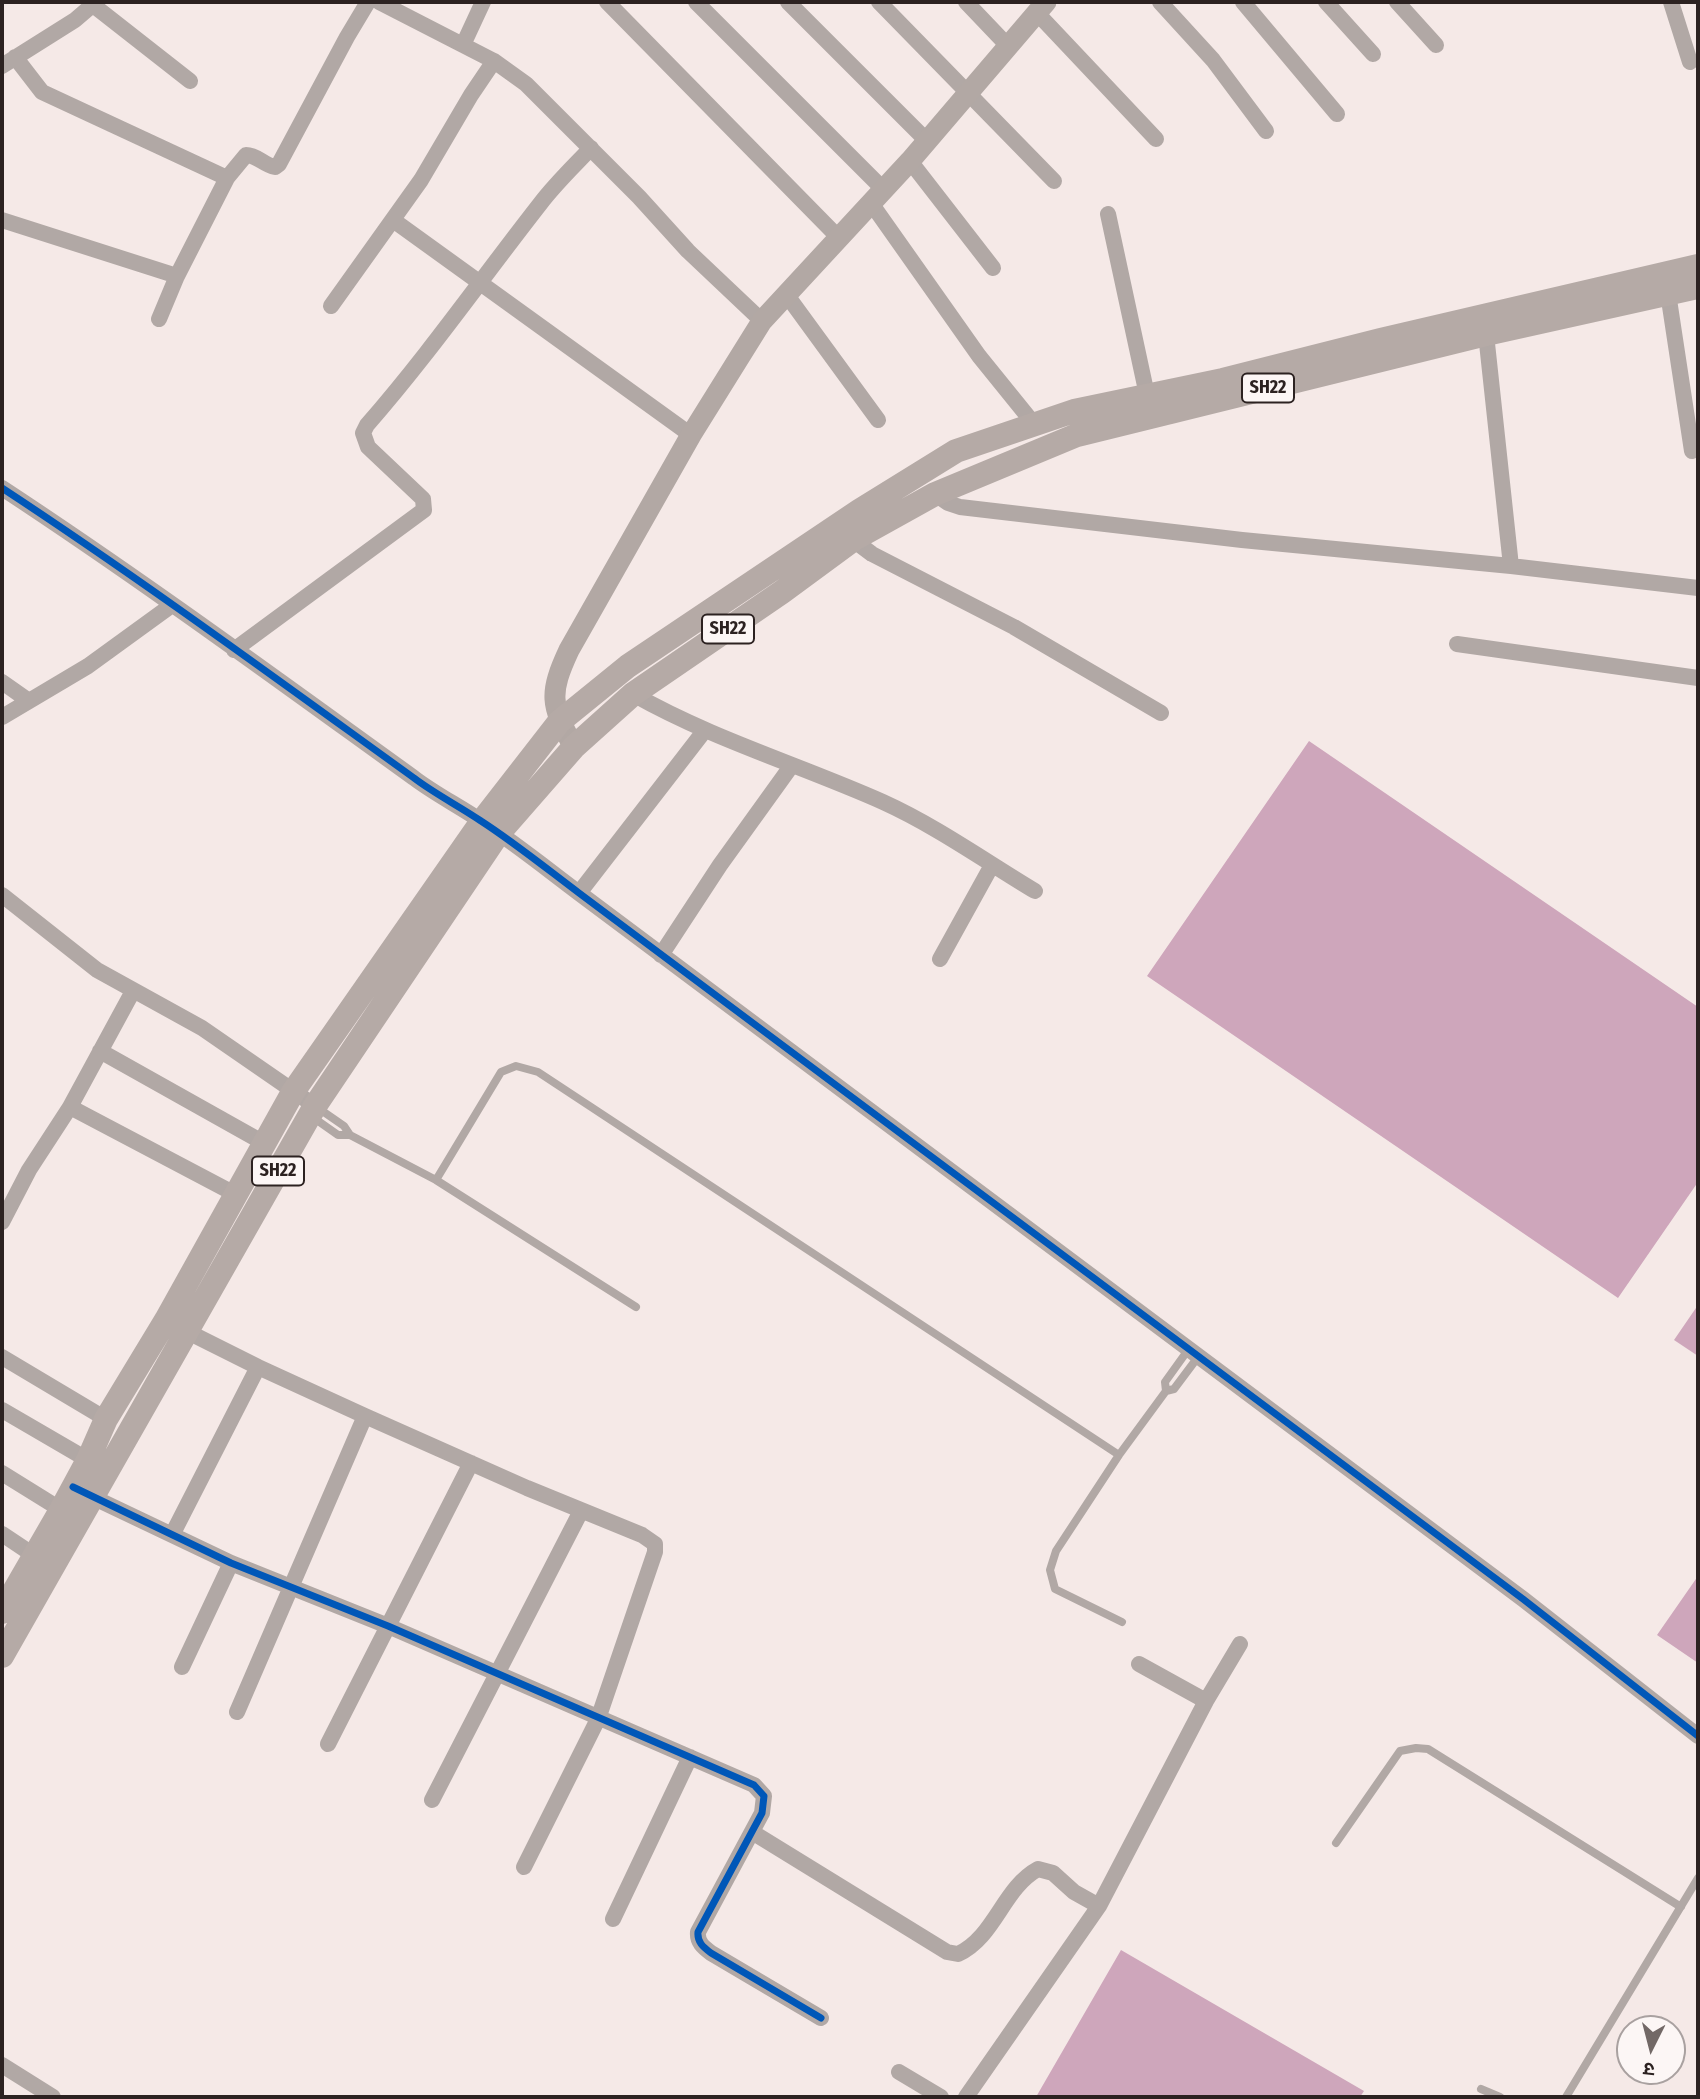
<!DOCTYPE html>
<meta charset="utf-8">
<style>
body{margin:0}
#map{position:relative;width:1700px;height:2099px;overflow:hidden;background:#f5e9e7;font-family:"Fira Sans Condensed","Noto Sans Devanagari",sans-serif}
canvas{display:block}
.frame{position:absolute;inset:0;border:4px solid #2c2221;pointer-events:none}
.north{position:absolute;left:1616px;top:2015px;width:70px;height:70px;box-sizing:border-box;background:#fcf6f5;border:2px solid #a9a1a0;border-radius:50%;rotate:186deg;font-size:19px;font-weight:700;line-height:28px;text-align:center;color:#2c2221}
.north::after{content:'';display:block;margin:auto;width:24px;height:32px;background:#726866;clip-path:polygon(50% 0,100% 100%,50% 72%,0 100%)}
</style>
<div id="map">
<canvas width="1700" height="2099"></canvas>
<div class="frame"></div>
<div class="north">उ</div>
</div>
<script>
const ctx = document.querySelector('canvas').getContext('2d');
ctx.lineJoin = 'round';
function paint(path, color) {
  ctx.fillStyle = color;
  ctx.fill(path, 'evenodd');
}
function strokePath(path, color, width, dash) {
  ctx.strokeStyle = color;
  ctx.lineWidth = width;
  ctx.lineCap = dash ? 'butt' : 'round';
  ctx.setLineDash(dash || []);
  ctx.stroke(path);
}
function write(font, color, halo, rows, align = 'center') {
  ctx.font = font + ' "Fira Sans Condensed",sans-serif';
  ctx.lineWidth = 7;
  ctx.setLineDash([]);
  ctx.textBaseline = 'middle';
  ctx.strokeStyle = halo;
  ctx.fillStyle = color;
  for (const [text, x, y, turn = 0] of rows) {
    ctx.save();
    ctx.translate(x, y);
    ctx.rotate((+turn || 0) * Math.PI / 180);
    ctx.textAlign = isNaN(turn) ? turn : align;
    if (halo) ctx.strokeText(text, 0, 0);
    ctx.fillText(text, 0, 0);
    ctx.restore();
  }
}
const water = new Path2D(`
 M 1309,741 L 1698,1007 L 1698,1182 L 1618,1298 L 1147,976 Z
 M 1698,1305 L 1698,1356 L 1674,1340 Z
 M 1698,1576 L 1698,1663 L 1657,1635 Z
 M 1121,1950 L 1364,2091 L 1360,2097 L 1036,2097 Z`);
const lane = new Path2D(`
 M 318,1108 L 344,1126 L 350,1135
 M 311,1116 L 338,1135 L 350,1135 L 436,1180 L 636,1307
 M 436,1180 L 501,1072 L 516,1066 L 538,1072 L 1119,1455
 M 1166,1391 L 1165,1382 L 1188,1350
 M 1122,1622 L 1055,1589 L 1050,1570 L 1056,1551 L 1119,1455 L 1166,1391 L 1174,1389 L 1198,1357
 M 1336,1843 L 1400,1751 L 1416,1748 L 1428,1749 L 1681,1907
 M 1481,2089 L 1500,2097
 M 1566,2097 L 1698,1878`);
const street = new Path2D(`
 M 379,2 L 494,61 L 526,84 L 639,197 L 688,251 L 762,321
 M 607,2 L 839,238
 M 696,2 L 883,189
 M 788,2 L 927,141
 M 879,2 L 1054,181
 M 966,2 L 1007,45
 M 1160,2 L 1213,60 L 1266,131
 M 1243,2 L 1337,114
 M 1326,2 L 1373,54
 M 1397,2 L 1436,45
 M 1671,2 L 1690,62
 M 93,5 L 190,81
 M 1037,13 L 1156,139
 M 463,45 L 483,2
 M 15,57 L 42,92 L 227,178
 M 2,66 L 75,20 L 96,2
 M 910,161 L 993,268
 M 871,203 L 979,356 L 1034,424
 M 1108,214 L 1147,395
 M 2,220 L 177,276
 M 393,220 L 691,435
 M 1668,293 L 1692,451
 M 786,294 L 878,420
 M 331,306 L 421,180 L 471,95 L 494,61
 M 159,319 L 177,276 L 227,178 L 246,155 C 257,155 264,165 275,167 L 279,164 L 347,37 L 368,2
 M 1486,334 L 1511,566
 M 2,488 C 142,580 278,680 414,778 C 435,794 459,806 481,821 C 515,843 547,869 579,893 L 1523,1599 L 1698,1736
 M 935,494 L 948,503 L 960,507 L 1242,540 L 1511,566 L 1698,588
 M 849,533 L 860,545 L 872,554 L 1014,627 L 1161,713
 M 1457,644 L 1698,678
 M 234,650 L 424,510 L 423,499 L 368,447 L 363,433 L 367,425 C 429,354 482,278 540,204 C 555,184 574,166 591,148
 M 2,682 L 29,701
 M 633,694 C 712,739 800,765 883,802 C 936,826 985,861 1035,891
 M 2,717 L 88,666 L 172,605
 M 579,893 L 705,730
 M 2,895 L 97,970 L 202,1028 L 315,1106
 M 661,955 L 720,865 L 792,765
 M 940,959 L 992,865
 M 100,1051 L 264,1143
 M 70,1107 L 235,1194
 M 2,1222 L 29,1170 L 70,1107 L 133,991
 M 180,1328 L 258,1367 L 365,1416 L 527,1488 L 642,1535 L 655,1544 L 655,1552 L 598,1719 L 524,1867
 M 2,1357 L 106,1419
 M 2,1410 L 88,1460
 M 2,1473 L 68,1514
 M 86,1494 L 231,1563 L 388,1626 L 754,1785 L 764,1796 L 762,1813 L 698,1932 C 697,1942 703,1947 711,1953 L 821,2018
 M 2,1534 L 35,1556
 M 172,1535 L 258,1367
 M 1139,1664 L 1206,1701
 M 182,1667 L 231,1563
 M 237,1712 L 365,1416
 M 328,1744 L 471,1463
 M 432,1800 L 581,1511
 M 752,1832 L 947,1952 L 958,1954 C 995,1937 1003,1888 1038,1869 L 1053,1873 L 1074,1892 L 1099,1906 L 1206,1701 L 1240,1644
 M 613,1919 L 690,1757
 M 2,2065 L 53,2097
 M 899,2072 L 941,2097
 M 966,2097 L 1099,1906`);
const secondary = new Path2D(`
 M 574,747 C 550,705 549,693 569,650 L 691,435 L 762,321 L 910,161 L 1046,2`);
const primary = new Path2D(`
 M 2,1612 L 61,1510 L 88,1460 L 106,1419 L 166,1320 L 293,1092 L 482,821 L 559,722 L 628,666 L 859,511 L 956,451 L 1074,411 L 1223,380 L 1381,340 L 1698,266
 M 2,1656 L 315,1106 L 498,834 L 574,747 L 633,694 L 782,592 L 854,539 L 935,494 L 1077,435 L 1486,334 L 1698,287`);
const cycleway = new Path2D(`
 M 2,488 C 142,580 278,680 414,778 C 435,794 459,806 481,821 C 515,843 547,869 579,893 L 1523,1599 L 1698,1736
 M 73,1487 L 231,1563 L 388,1626 L 754,1785 L 764,1796 L 762,1813 L 698,1932 C 697,1942 703,1947 711,1953 L 821,2018`);
const shields = [
 [1268,388,52],
 [728,629,52],
 [278,1171,52]
];
const shieldNames = [
 ["SH22",1268,388],
 ["SH22",728,629],
 ["SH22",278,1171]
];
paint(water, '#cea6bb');
strokePath(lane, '#b1a8a5', 8);
strokePath(street, '#b1a8a5', 16);
strokePath(secondary, '#b2a8a4', 21);
strokePath(primary, '#b5aaa6', 24);
strokePath(cycleway, '#0057b8', 7);
for (const [x, y, w] of shields) {
  const box = new Path2D();
  box.roundRect(x - w / 2, y - 14.5, w, 29, 5);
  ctx.fillStyle = '#fcf6f5';
  ctx.fill(box);
  strokePath(box, '#2c2221', 2);
}
write('bold 18px', '#2c2221', null, shieldNames);
</script>
